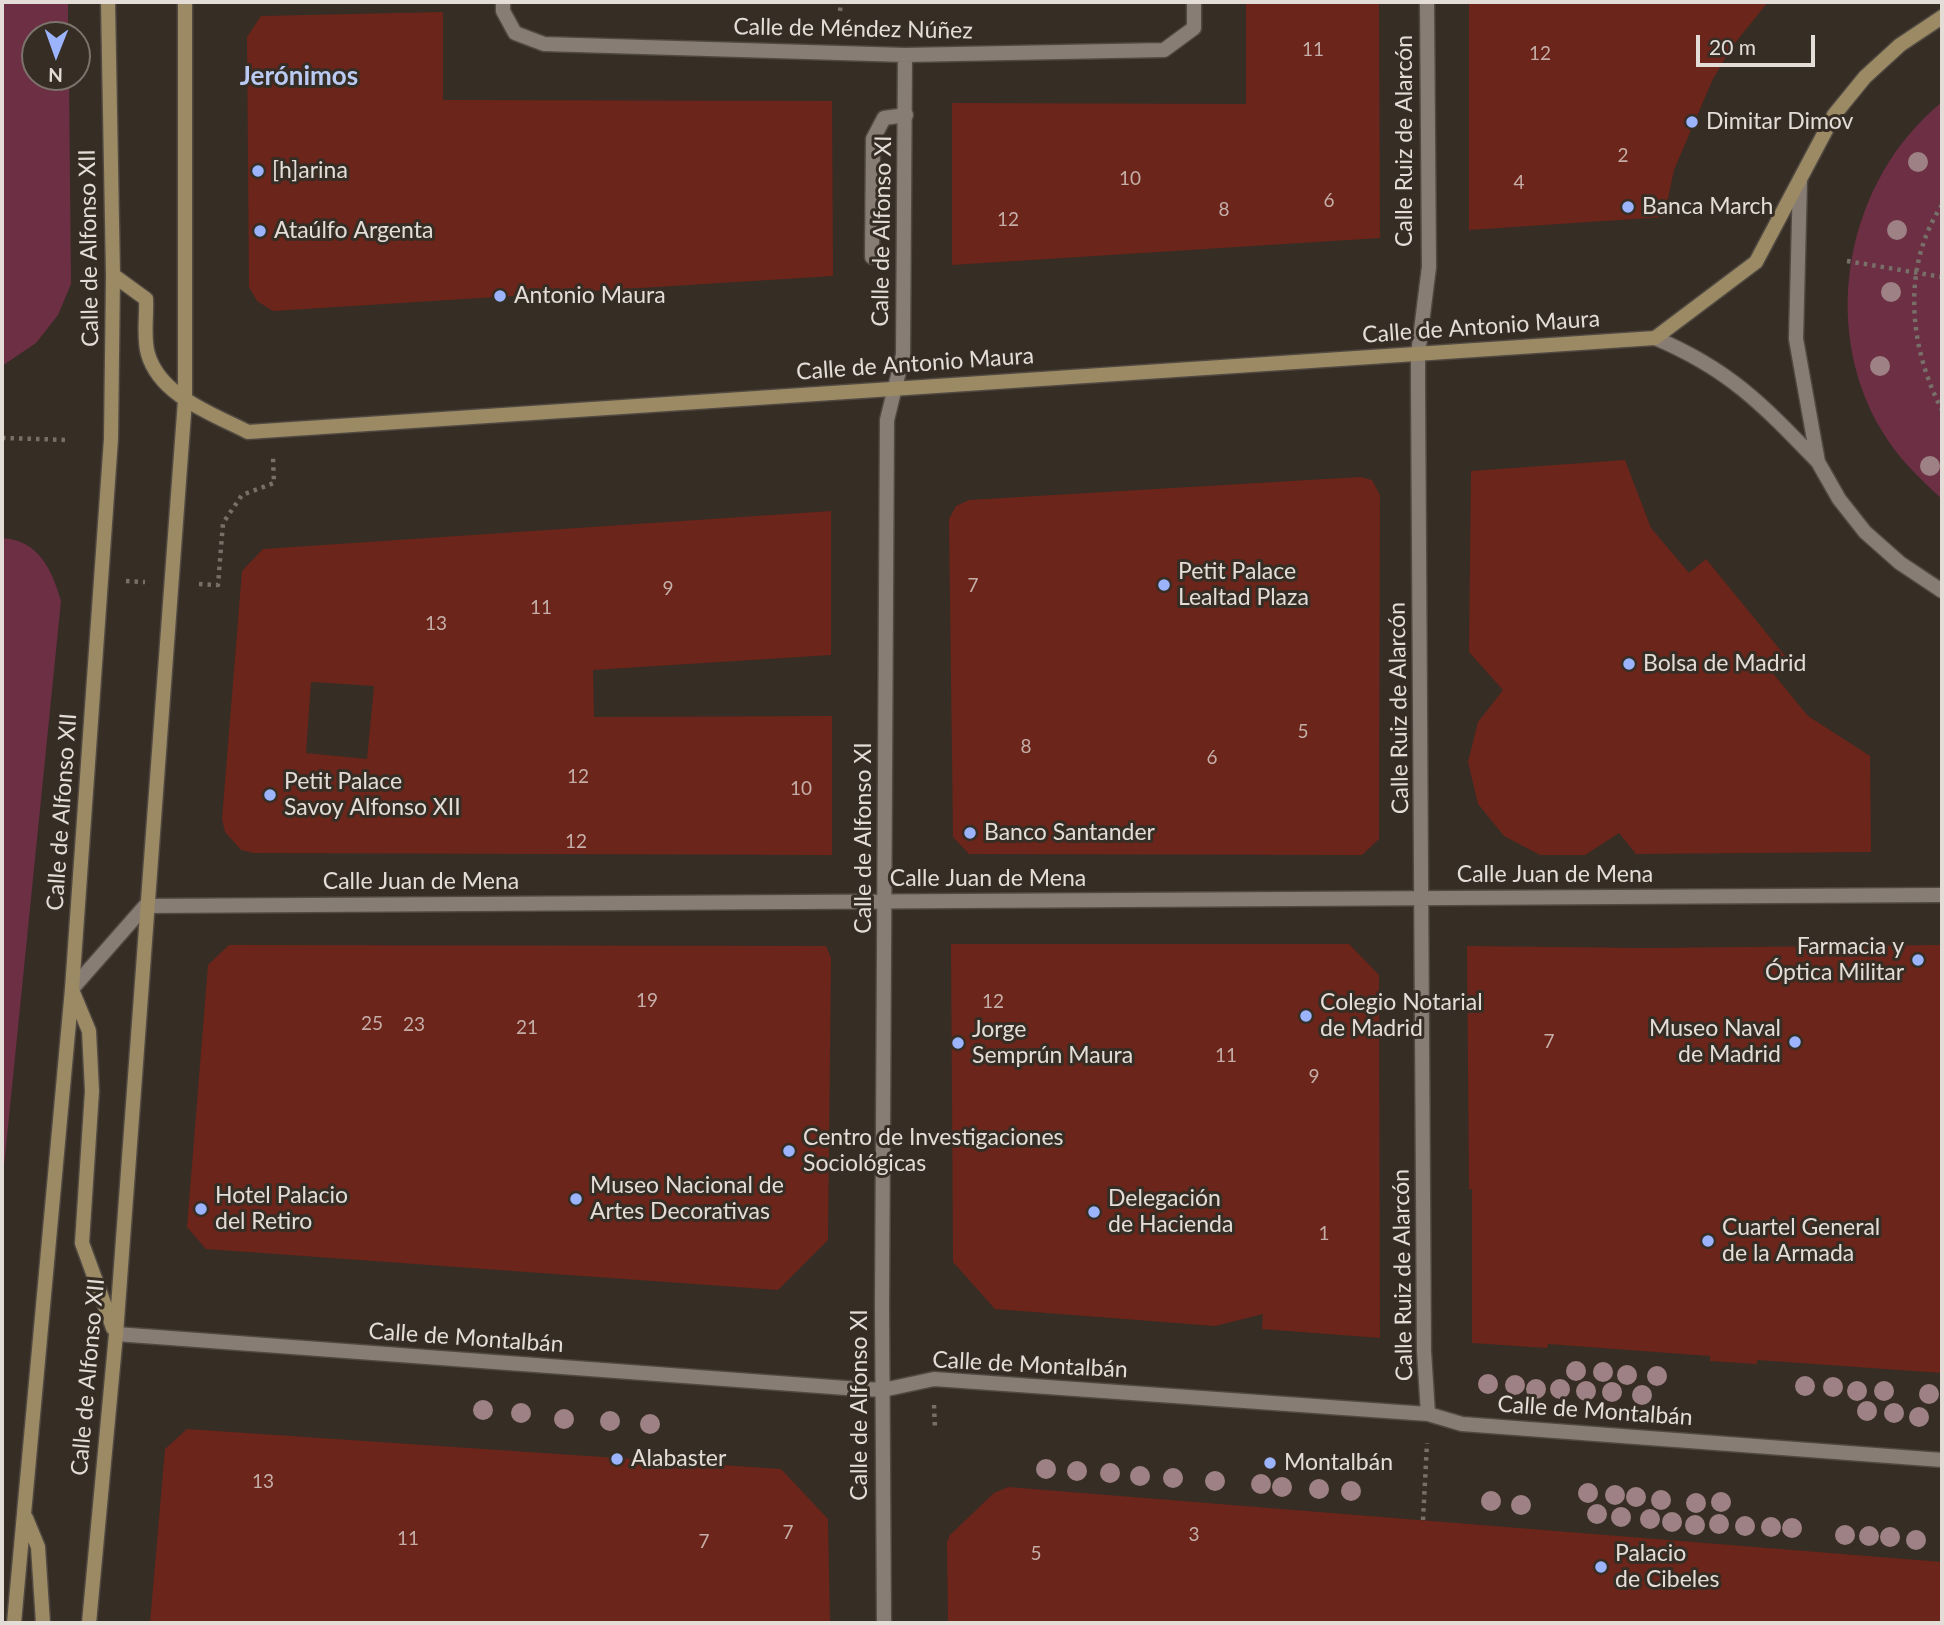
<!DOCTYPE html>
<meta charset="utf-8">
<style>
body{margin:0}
#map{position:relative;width:1944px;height:1625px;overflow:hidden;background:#362d25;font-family:Lato,sans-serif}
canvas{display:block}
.frame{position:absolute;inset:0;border:4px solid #e3dcd7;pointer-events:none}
.north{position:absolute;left:21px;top:21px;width:70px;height:70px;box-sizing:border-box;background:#362d25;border:2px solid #7b736c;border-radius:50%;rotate:181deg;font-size:19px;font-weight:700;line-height:28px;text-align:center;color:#e3dcd7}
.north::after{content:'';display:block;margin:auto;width:24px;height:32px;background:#9bb4fd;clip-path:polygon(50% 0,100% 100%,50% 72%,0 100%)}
.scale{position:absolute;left:1696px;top:35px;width:119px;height:32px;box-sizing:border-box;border:4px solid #e3dcd7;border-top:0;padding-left:9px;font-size:21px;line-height:24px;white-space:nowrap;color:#e3dcd7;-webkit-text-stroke:5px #362d25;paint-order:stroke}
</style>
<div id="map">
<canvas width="1944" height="1625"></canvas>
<div class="frame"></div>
<div class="north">N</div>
<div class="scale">20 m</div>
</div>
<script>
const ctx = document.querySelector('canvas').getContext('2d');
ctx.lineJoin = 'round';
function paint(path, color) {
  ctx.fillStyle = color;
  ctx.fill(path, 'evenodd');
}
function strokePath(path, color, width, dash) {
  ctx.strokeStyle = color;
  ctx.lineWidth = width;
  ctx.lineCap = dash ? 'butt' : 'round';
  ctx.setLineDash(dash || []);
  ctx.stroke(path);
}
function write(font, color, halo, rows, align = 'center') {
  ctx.font = font + ' Lato,sans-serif';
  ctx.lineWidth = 6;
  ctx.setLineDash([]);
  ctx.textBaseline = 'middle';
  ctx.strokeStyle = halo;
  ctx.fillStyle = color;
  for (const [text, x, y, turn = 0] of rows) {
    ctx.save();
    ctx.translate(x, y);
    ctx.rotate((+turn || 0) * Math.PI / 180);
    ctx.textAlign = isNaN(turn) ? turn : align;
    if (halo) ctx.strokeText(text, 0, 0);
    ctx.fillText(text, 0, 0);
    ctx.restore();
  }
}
const green = new Path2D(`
 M 2,2 L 68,2 L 68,35 L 35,35 L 35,77 L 69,77 L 71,284 L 58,315 L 36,343 L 2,366 Z
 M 1942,102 L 1942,499 C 1920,479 1897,457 1882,431 C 1818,325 1847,179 1942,102 Z
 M 2,538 C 39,540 52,570 61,601 L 2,1186 Z`);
const building = new Path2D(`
 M 1246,2 L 1379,2 L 1380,238 L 952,265 L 952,103 L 1246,104 Z
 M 1469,2 L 1768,2 L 1731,48 L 1712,81 L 1674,170 L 1664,217 L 1469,230 Z
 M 443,12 L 443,100 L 832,101 L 833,276 L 273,311 L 257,301 L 249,287 L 247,37 L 261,16 Z
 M 1625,460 L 1651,528 L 1689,573 L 1706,559 L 1786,657 L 1771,671 L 1808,716 L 1870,756 L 1871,852 L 1636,854 L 1619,833 L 1585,855 L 1540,855 L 1504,836 L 1478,804 L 1468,762 L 1478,722 L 1503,690 L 1469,652 L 1471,471 Z
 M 1360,477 L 1372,480 L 1380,495 L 1379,839 L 1362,855 L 969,854 L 953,837 L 949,519 L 956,506 L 969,500 Z
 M 831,511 L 831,655 L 593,670 L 594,717 L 832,716 L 832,855 L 254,853 L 241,850 L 225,832 L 222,819 L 242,571 L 263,549 ZM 311,682 L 374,686 L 367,759 L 306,753 Z
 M 951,944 L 1349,944 L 1379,975 L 1380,1338 L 1262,1329 L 1263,1314 L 1215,1326 L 995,1309 L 953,1262 Z
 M 229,945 L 826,946 L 831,958 L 828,1240 L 778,1290 L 206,1249 L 187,1227 L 208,965 Z
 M 1942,945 L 1942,1373 L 1757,1360 L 1757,1364 L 1710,1361 L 1710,1356 L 1548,1344 L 1547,1348 L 1472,1343 L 1472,1189 L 1469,1189 L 1467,946 L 1646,948 Z
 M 187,1429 L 781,1469 L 828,1519 L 830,1623 L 150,1623 L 165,1449 Z
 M 1008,1487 L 1942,1562 L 1942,1623 L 948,1623 L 947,1542 L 950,1535 L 994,1493 Z`);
const path = new Path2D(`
 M 840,11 L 841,2
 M 1942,205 C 1901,267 1909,347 1942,410
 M 1847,261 L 1942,277
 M 2,438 L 69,440
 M 126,581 L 145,582
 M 199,584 L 218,585 L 223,523 L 242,495 L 274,483 L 273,457
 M 934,1405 L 935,1429
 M 1423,1520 L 1427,1443`);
const lane = new Path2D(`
 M 872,257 L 873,139 L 884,118 L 906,115`);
const street = new Path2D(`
 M 503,2 L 503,11 L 515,33 L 544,44 L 905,55 L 1164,50 L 1194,28 L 1194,2
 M 1427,2 L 1429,267 L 1418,354 L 1418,385 L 1424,1351 L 1428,1414
 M 1800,180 L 1796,339 L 1818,462 L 1839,499 L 1865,532 L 1900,563 L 1942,591
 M 1655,338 C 1729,369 1763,405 1818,462
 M 72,989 L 145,906 L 1942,895
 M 116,1334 L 846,1388 L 883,1390 L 934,1379 L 1428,1414 L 1462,1424 L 1942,1460
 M 884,1623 L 882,1306 L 887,420 L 903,355 L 905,55`);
const secondary = new Path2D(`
 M 113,275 L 146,299 C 147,316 143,338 148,354 C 160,396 213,414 248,432 L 1655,338 L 1756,262 L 1834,115 L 1865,77 L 1900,45 L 1942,17
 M 72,990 L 89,1031 L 92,1091 L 82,1243 L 113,1328
 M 26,1518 L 38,1547 L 43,1623
 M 14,1623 L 72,989 L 111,439 L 113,275 L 108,2
 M 89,1623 L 116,1334 L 185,400 L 185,2`);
const trees = [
 [1918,162],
 [1897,230],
 [1891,292],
 [1880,366],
 [1930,466],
 [1576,1371],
 [1603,1372],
 [1627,1375],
 [1657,1376],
 [1488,1384],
 [1515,1385],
 [1805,1386],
 [1833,1387],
 [1536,1389],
 [1560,1389],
 [1586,1391],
 [1857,1391],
 [1884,1391],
 [1612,1392],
 [1929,1394],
 [1642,1395],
 [483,1410],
 [1867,1411],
 [521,1413],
 [1894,1413],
 [1919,1417],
 [564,1419],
 [610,1421],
 [650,1424],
 [1046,1469],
 [1077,1471],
 [1110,1473],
 [1140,1476],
 [1173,1478],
 [1215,1481],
 [1261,1484],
 [1282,1487],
 [1319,1489],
 [1351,1491],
 [1588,1493],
 [1615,1495],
 [1636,1497],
 [1661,1500],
 [1491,1501],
 [1721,1502],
 [1696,1503],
 [1521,1505],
 [1597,1514],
 [1621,1517],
 [1650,1519],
 [1672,1522],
 [1719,1524],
 [1695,1525],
 [1745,1526],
 [1771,1527],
 [1792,1528],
 [1845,1535],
 [1869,1536],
 [1890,1537],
 [1916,1540]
];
const markers = [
 [1692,122,7,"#9bb4fd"],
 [258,171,7,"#9bb4fd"],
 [1628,207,7,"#9bb4fd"],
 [260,231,7,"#9bb4fd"],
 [500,296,7,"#9bb4fd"],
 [1164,585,7,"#9bb4fd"],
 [1629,664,7,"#9bb4fd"],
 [270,795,7,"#9bb4fd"],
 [970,833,7,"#9bb4fd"],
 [1918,960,7,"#9bb4fd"],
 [1306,1016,7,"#9bb4fd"],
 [1795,1042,7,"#9bb4fd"],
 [958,1043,7,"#9bb4fd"],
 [789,1151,7,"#9bb4fd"],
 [576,1199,7,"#9bb4fd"],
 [201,1209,7,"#9bb4fd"],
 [1094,1212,7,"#9bb4fd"],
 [1708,1241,7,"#9bb4fd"],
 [617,1459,7,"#9bb4fd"],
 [1270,1463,7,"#9bb4fd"],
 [1601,1567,7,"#9bb4fd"]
];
const numberNames = [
 ["11",1313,50],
 ["12",1540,54],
 ["2",1623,156],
 ["10",1130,179],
 ["4",1519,183],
 ["6",1329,201],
 ["8",1224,210],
 ["12",1008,220],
 ["7",973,586],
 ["9",668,589],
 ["11",541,608],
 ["13",436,624],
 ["5",1303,732],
 ["8",1026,747],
 ["6",1212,758],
 ["12",578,777],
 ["10",801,789],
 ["12",576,842],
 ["19",647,1001],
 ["12",993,1002],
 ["25",372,1024],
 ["23",414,1025],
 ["21",527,1028],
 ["7",1549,1042],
 ["11",1226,1056],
 ["9",1314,1077],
 ["1",1324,1234],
 ["13",263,1482],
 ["7",788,1533],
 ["3",1194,1535],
 ["11",408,1539],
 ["7",704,1542],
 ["5",1036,1554]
];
const streetNames = [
 ["Calle de Méndez Núñez",853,29,1],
 ["Calle Ruiz de Alarcón",1405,141,-90],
 ["Calle de Alfonso XI",882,231,-89],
 ["Calle de Alfonso XII",89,248,-91],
 ["Calle de Antonio Maura",1481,327,-4],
 ["Calle de Antonio Maura",915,364,-4],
 ["Calle Ruiz de Alarcón",1399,708,-91],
 ["Calle de Alfonso XII",62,812,-86],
 ["Calle de Alfonso XI",864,838,-90],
 ["Calle Juan de Mena",1555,875],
 ["Calle Juan de Mena",988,879],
 ["Calle Juan de Mena",421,882],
 ["Calle Ruiz de Alarcón",1403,1275,-91],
 ["Calle de Montalbán",466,1338,4],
 ["Calle de Montalbán",1030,1365,3],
 ["Calle de Alfonso XII",88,1377,-85],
 ["Calle de Alfonso XI",860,1405,-90],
 ["Calle de Montalbán",1595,1411,4]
];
const poiNames = [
 ["Dimitar Dimov",1706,122],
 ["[h]arina",272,171],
 ["Banca March",1642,207],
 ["Ataúlfo Argenta",274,231],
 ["Antonio Maura",514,296],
 ["Petit Palace",1178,572],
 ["Lealtad Plaza",1178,598],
 ["Bolsa de Madrid",1643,664],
 ["Petit Palace",284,782],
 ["Savoy Alfonso XII",284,808],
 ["Banco Santander",984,833],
 ["Farmacia y",1904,947,"right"],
 ["Óptica Militar",1904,973,"right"],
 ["Colegio Notarial",1320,1003],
 ["de Madrid",1320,1029],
 ["Museo Naval",1781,1029,"right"],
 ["de Madrid",1781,1055,"right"],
 ["Jorge",972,1030],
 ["Semprún Maura",972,1056],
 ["Centro de Investigaciones",803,1138],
 ["Sociológicas",803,1164],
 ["Museo Nacional de",590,1186],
 ["Artes Decorativas",590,1212],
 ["Hotel Palacio",215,1196],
 ["del Retiro",215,1222],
 ["Delegación",1108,1199],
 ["de Hacienda",1108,1225],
 ["Cuartel General",1722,1228],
 ["de la Armada",1722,1254],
 ["Alabaster",631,1459],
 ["Montalbán",1284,1463],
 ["Palacio",1615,1554],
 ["de Cibeles",1615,1580]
];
const quarterNames = [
 ["Jerónimos",299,77]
];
paint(green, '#6c2f44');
paint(building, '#6b251a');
strokePath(lane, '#504942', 17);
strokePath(street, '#504942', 17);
strokePath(secondary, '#504942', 17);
strokePath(path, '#776f68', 4.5, [3.5, 5]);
strokePath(lane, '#887d74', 14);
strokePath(street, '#887d74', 14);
strokePath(secondary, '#9b8a63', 14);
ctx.fillStyle = '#9e8184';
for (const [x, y] of trees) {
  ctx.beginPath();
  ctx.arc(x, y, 10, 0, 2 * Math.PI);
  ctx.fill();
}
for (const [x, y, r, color] of markers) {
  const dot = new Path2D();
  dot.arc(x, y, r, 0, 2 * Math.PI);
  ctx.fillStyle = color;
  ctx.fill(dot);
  strokePath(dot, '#362d25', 2.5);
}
write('19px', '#c5aea8', null, numberNames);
write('23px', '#e3dcd7', '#362d25', streetNames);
write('23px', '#e3dcd7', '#362d25', poiNames, 'left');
write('bold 26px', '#bbcaf3', '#362d25', quarterNames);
</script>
